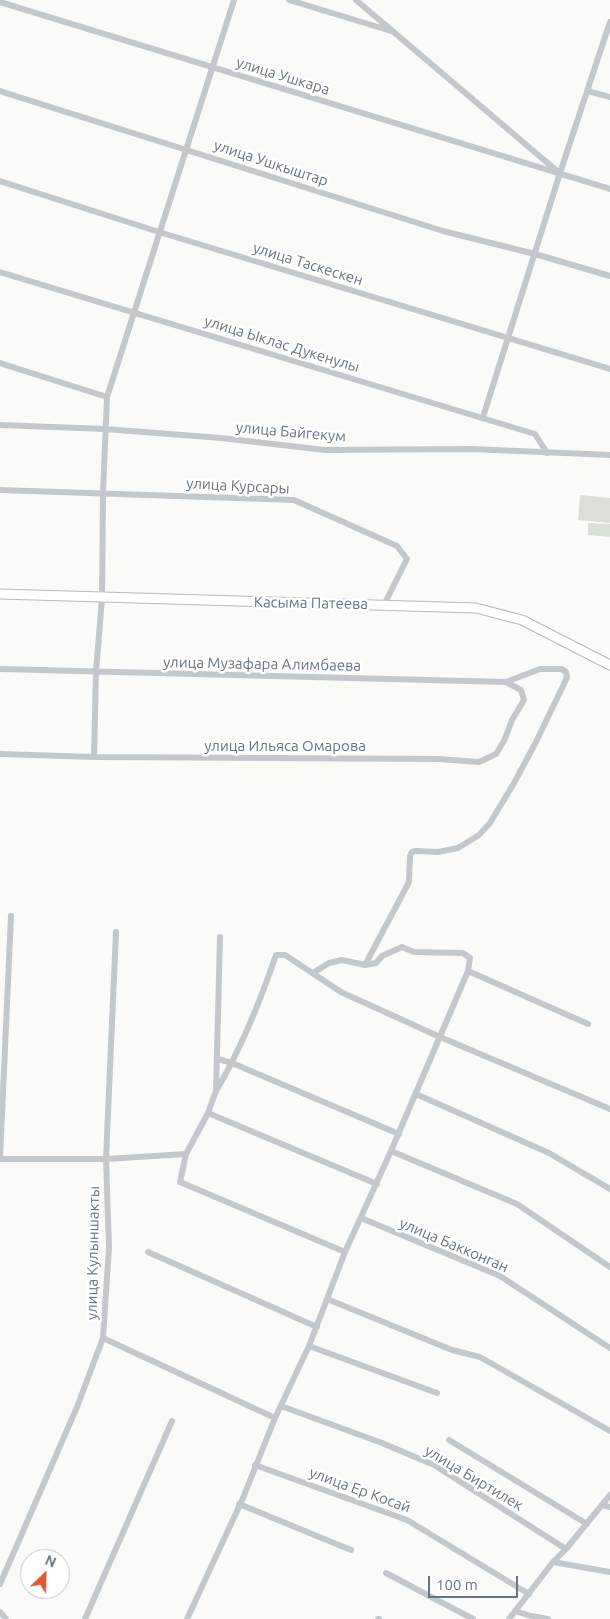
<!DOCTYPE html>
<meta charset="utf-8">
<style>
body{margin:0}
#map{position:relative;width:610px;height:1619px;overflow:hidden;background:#fafaf8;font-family:Ubuntu,sans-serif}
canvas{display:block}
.north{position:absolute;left:20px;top:1549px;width:50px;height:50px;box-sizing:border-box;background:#fff;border:1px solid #c1c8cd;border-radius:50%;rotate:24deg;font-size:14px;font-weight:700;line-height:20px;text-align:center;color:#657683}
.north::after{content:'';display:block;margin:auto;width:18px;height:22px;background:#e4572e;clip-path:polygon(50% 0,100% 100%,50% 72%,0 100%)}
.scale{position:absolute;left:428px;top:1576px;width:90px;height:22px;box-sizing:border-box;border:2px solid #657683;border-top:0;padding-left:6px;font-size:15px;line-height:18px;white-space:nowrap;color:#657683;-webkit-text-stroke:4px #fff;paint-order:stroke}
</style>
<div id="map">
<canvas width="610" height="1619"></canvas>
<div class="north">N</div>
<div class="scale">100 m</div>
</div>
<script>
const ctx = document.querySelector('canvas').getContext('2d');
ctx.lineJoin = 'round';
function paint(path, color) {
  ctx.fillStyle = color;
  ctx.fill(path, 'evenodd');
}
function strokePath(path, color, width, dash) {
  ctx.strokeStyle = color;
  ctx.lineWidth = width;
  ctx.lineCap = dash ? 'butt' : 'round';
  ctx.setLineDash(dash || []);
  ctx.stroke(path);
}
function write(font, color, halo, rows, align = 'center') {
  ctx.font = font + ' Ubuntu,sans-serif';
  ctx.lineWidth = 5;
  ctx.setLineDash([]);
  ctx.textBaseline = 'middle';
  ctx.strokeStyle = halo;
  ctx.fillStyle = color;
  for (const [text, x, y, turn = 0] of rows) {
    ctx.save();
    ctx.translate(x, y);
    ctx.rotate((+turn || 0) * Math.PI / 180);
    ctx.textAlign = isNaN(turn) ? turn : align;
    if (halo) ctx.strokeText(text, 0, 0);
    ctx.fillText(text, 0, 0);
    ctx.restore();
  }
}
const green = new Path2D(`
 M 580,495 L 610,498 L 610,523 L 578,520 Z
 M 588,523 L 610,524 L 610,537 L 588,535 Z`);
const minor = new Path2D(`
 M 289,0 L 391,31
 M 356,0 L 557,171
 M 0,2 L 610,189
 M 0,91 L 443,231 L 535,254 L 610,276
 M 588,91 L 610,97
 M 0,181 L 159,232 L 610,369
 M 0,272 L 535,434 L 547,453
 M 0,363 L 107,397
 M 483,417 L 560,173 L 610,22
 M 0,425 L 105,429 L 221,438 L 325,450 L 471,449 L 610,455
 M 0,490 L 294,500 L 397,546 L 407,559 L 384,605
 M 0,669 L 506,682 L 521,690 L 524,700 L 512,720 L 504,741 L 496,754 L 479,762 L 438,759 L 94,757 L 0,754
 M 94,757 L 96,672 L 102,598 L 103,493 L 107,397 L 234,0
 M 220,937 L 216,1091 L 208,1113 L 186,1154 L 180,1182 L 345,1252
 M 365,965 L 409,882 L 410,856 L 412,852 L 416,851 L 438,852 L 458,848 L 479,835 L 490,823 L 514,783 L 535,744 L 563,686 L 567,677 L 566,672 L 562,669 L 540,669 L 506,682
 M 468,971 L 588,1024
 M 218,1059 L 232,1063 L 399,1134
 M 216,1091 C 241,1049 260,1002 276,955 L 285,955 L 341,992 L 440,1037 L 610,1109
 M 416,1094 L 549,1153 L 610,1189
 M 208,1113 L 377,1184
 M 391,1151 L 517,1204 L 610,1267
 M 0,1158 L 11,916
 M 0,1159 L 106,1159 L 186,1154
 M 361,1218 L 500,1276 L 610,1348
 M 148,1252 L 317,1327
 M 327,1299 L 452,1350 L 480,1357 L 610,1431
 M 103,1338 L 275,1418
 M 309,1346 L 437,1393
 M 281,1406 L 382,1443 L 434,1465 L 566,1549
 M 449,1440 L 587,1524
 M 255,1465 L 407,1520 L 529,1594
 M 239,1504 L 351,1550
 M 602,1505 L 610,1507
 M 553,1562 L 610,1572
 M 386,1573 L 473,1619
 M 0,1584 L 77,1407 L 103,1338 L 109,1247 L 106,1159 L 116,932
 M 515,1611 L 531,1616 L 548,1619
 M 0,1612 L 6,1619
 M 85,1619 L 172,1421
 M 187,1619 L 243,1498 L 275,1418 L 309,1346 L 345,1252 L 391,1151 L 468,971 L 470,958 L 463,953 L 414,952 L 402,947 L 382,956 L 376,963 L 365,965 L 342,960 L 329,963 L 313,973
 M 378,1619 L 379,1619
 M 509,1619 L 553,1562 L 566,1549 L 610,1495`);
const secondary = new Path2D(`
 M 0,594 L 476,608 L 522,620 L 610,665`);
const streetNames = [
 ["улица Ушкара",283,76,17],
 ["улица Ушкыштар",271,163,18],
 ["улица Таскескен",308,264,17],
 ["улица Ыклас Дукенулы",282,344,17],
 ["улица Байгекум",291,432,5],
 ["улица Курсары",238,486,3],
 ["Касыма Патеева",311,603,1],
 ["улица Музафара Алимбаева",262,664,1],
 ["улица Ильяса Омарова",285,746],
 ["улица Бакконган",454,1245,23],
 ["улица Кулыншакты",93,1253,-89],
 ["улица Биртилек",474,1478,31],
 ["улица Ер Косай",360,1490,20]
];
paint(green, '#dadfd7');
strokePath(secondary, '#b3babf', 11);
strokePath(minor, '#c3c8cc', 6);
strokePath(secondary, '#fff', 9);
write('15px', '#657683', '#fff', streetNames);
</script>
